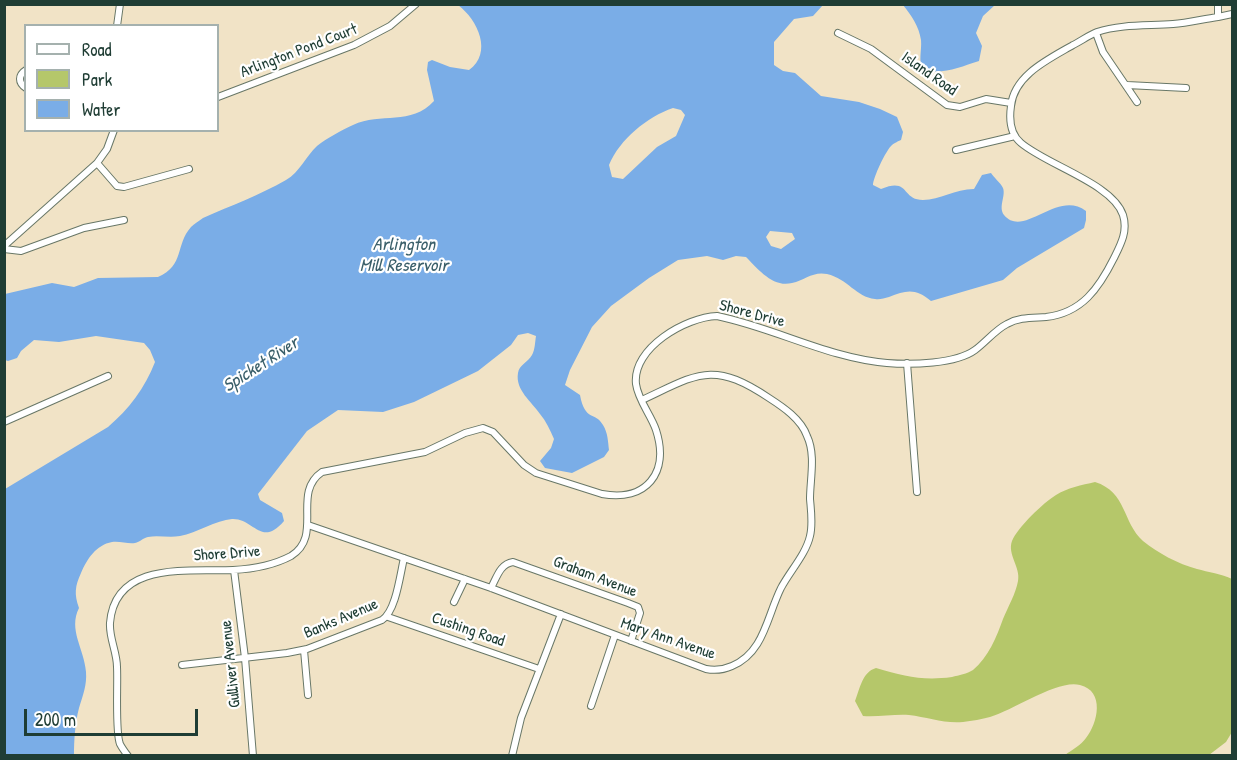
<!DOCTYPE html>
<style>
body{margin:0}
#map{position:relative;width:1237px;height:760px;overflow:hidden;background:#f1e3c6;font-family:"Patrick Hand",sans-serif}
canvas{display:block}
.frame{position:absolute;inset:0;border:6px solid #1f3d34;pointer-events:none}
.legend{position:absolute;left:24px;top:24px;width:195px;height:108px;box-sizing:border-box;background:#fff;border:2px solid #a5b1ae;margin:0;padding:8px 10px;list-style:none;font-size:18px;color:#1f3d34}
.legend li{display:flex;align-items:center;gap:12px;height:30px}
.legend b{width:30px;border:2px solid #a5b1ae}
.scale{position:absolute;left:24px;top:709px;width:174px;height:27px;box-sizing:border-box;border:3px solid #1f3d34;border-top:0;padding-left:8px;font-size:18px;line-height:21px;white-space:nowrap;color:#1f3d34;-webkit-text-stroke:4px #fff;paint-order:stroke}
</style>
<div id="map">
<canvas width="1237" height="760"></canvas>
<div class="frame"></div>
<ul class="legend">
<li><b style="height:8px;background:#fff"></b>Road</li>
<li><b style="height:16px;background:#b5c76a"></b>Park</li>
<li><b style="height:16px;background:#7aade7"></b>Water</li>
</ul>
<div class="scale">200 m</div>
</div>
<script>
const ctx = document.querySelector('canvas').getContext('2d');
ctx.lineJoin = 'round';
function paint(path, color) {
  ctx.fillStyle = color;
  ctx.fill(path, 'evenodd');
}
function strokePath(path, color, width, dash) {
  ctx.strokeStyle = color;
  ctx.lineWidth = width;
  ctx.lineCap = dash ? 'butt' : 'round';
  ctx.setLineDash(dash || []);
  ctx.stroke(path);
}
function write(font, color, halo, rows, align = 'center') {
  ctx.font = font + ' "Patrick Hand",sans-serif';
  ctx.lineWidth = 4.5;
  ctx.setLineDash([]);
  ctx.textBaseline = 'middle';
  ctx.strokeStyle = halo;
  ctx.fillStyle = color;
  for (const [text, x, y, turn = 0] of rows) {
    ctx.save();
    ctx.translate(x, y);
    ctx.rotate((+turn || 0) * Math.PI / 180);
    ctx.textAlign = isNaN(turn) ? turn : align;
    if (halo) ctx.strokeText(text, 0, 0);
    ctx.fillText(text, 0, 0);
    ctx.restore();
  }
}
const green = new Path2D(`
 M 1095,482 C 1127,492 1122,522 1143,541 C 1158,553 1178,564 1197,569 C 1208,572 1222,574 1232,579 L 1232,732 L 1226,742 L 1209,755 L 1065,755 C 1072,750 1081,745 1086,738 C 1098,723 1105,691 1080,685 C 1058,679 1014,710 990,717 C 982,719 972,721 963,722 C 945,724 927,717 909,715 C 895,714 878,717 863,716 L 855,701 C 860,689 862,672 876,668 C 904,676 922,681 952,677 C 959,675 967,674 973,670 C 988,658 997,636 1003,619 C 1008,607 1016,593 1018,581 C 1021,568 1007,554 1012,541 C 1018,527 1043,503 1056,495 C 1067,488 1082,485 1095,482 Z`);
const water = new Path2D(`
 M 458,5 L 823,5 L 813,16 L 794,19 L 774,42 L 774,65 L 783,71 L 795,73 L 821,96 L 859,102 L 880,109 L 897,117 L 903,132 L 901,140 C 900,140 893,144 892,145 C 886,150 873,178 873,185 L 881,189 C 910,177 901,200 923,200 C 940,200 955,189 974,189 L 982,175 L 991,173 C 994,178 1000,182 1003,188 C 1006,196 998,207 1004,215 C 1024,239 1057,189 1086,211 L 1086,220 L 1084,228 L 1017,268 L 1003,280 L 931,301 C 916,288 906,290 889,297 C 884,298 880,300 875,299 C 856,297 848,279 827,274 C 813,271 805,280 792,283 C 773,288 758,269 746,257 L 736,256 L 723,260 L 707,256 L 678,260 L 649,278 L 611,306 L 592,327 L 570,370 L 565,385 L 580,395 C 585,422 595,411 603,425 C 608,433 608,442 609,450 L 604,457 L 572,473 L 545,468 L 540,461 L 551,448 L 554,439 C 550,430 546,421 540,414 C 532,402 515,390 518,373 C 519,365 528,362 532,355 C 535,350 535,342 536,336 L 528,333 L 518,335 L 511,345 L 478,371 L 414,402 L 383,412 L 338,410 L 307,431 L 258,494 L 260,500 L 282,513 L 284,521 C 261,548 254,518 232,519 C 216,520 197,533 180,536 C 169,538 158,535 148,537 C 143,538 140,542 135,543 C 128,544 120,541 112,542 C 96,545 87,559 81,573 C 75,586 74,594 79,608 C 68,630 84,648 86,672 C 87,685 83,695 79,708 C 75,723 74,741 74,755 L 5,755 L 5,489 L 108,427 C 129,409 145,388 155,362 L 150,350 L 144,343 L 96,336 L 59,342 L 34,340 L 21,351 L 17,358 L 8,361 L 5,360 L 5,294 L 52,283 L 74,287 L 98,278 L 158,277 C 185,265 175,245 191,227 C 194,224 199,221 203,218 C 230,206 260,195 286,180 C 300,172 306,156 317,146 C 327,138 342,130 353,125 C 381,112 411,126 434,101 L 427,70 L 428,62 L 432,60 L 450,67 L 469,70 C 493,53 478,20 458,5 ZM 673,108 L 681,110 L 685,115 L 676,136 L 657,147 L 623,179 L 612,177 L 609,165 C 620,139 647,117 673,108 ZM 770,231 L 792,233 L 795,239 L 781,249 L 771,246 L 766,237 Z
 M 903,5 L 995,5 L 983,16 L 976,33 L 982,46 L 979,61 C 960,67 943,75 923,70 C 918,61 922,50 921,40 C 919,26 911,15 903,5 Z`);
const minor = new Path2D(`
 M 1218,17 L 1232,14
 M 117,26 L 120,4
 M 838,33 L 871,49 L 947,105 L 960,107 L 986,99 L 1011,103
 M 1096,33 L 1103,52 L 1137,102
 M 26,70 C 18,75 18,83 26,88
 M 1127,85 L 1186,88
 M 218,97 L 354,45 L 390,26 L 416,4
 M 956,150 L 1015,136
 M 97,163 L 117,186 L 124,187 L 189,169
 M 4,246 L 97,163 L 107,149 L 114,130
 M 4,249 L 21,251 L 84,228 L 124,220
 M 907,363 L 917,492
 M 4,422 L 108,376
 M 308,525 L 491,588 L 706,669 C 716,671 723,670 732,666 C 764,653 767,616 781,588 C 790,571 806,554 810,536 C 813,524 811,511 810,499 C 810,479 816,455 807,436 C 801,419 783,407 769,398 C 712,360 698,374 642,400
 M 234,570 L 245,658 L 253,756
 M 491,588 C 497,577 500,564 513,562 L 628,603 L 638,607 L 640,613 L 631,641
 M 454,602 L 465,579
 M 388,617 L 539,669
 M 304,650 L 308,695
 M 182,665 L 287,653 L 307,649 L 382,620 C 396,611 400,575 404,558
 M 591,706 L 615,635
 M 128,756 C 125,752 122,748 120,744 C 115,732 118,684 117,667 C 117,652 109,638 110,623 C 115,560 190,572 233,570 C 253,569 274,565 291,556 C 324,536 291,493 322,472 L 425,452 L 465,433 L 483,428 L 493,432 L 524,465 L 536,473 L 602,494 C 646,502 670,473 656,430 C 651,415 638,400 636,384 C 632,348 686,317 717,316 C 775,328 828,358 887,363 C 911,365 956,364 975,350 C 986,342 995,330 1007,324 C 1019,317 1033,318 1046,317 C 1082,313 1099,288 1114,258 C 1121,244 1128,231 1123,215 C 1113,184 1047,165 1021,143 C 1010,134 1009,120 1011,106 C 1014,75 1049,59 1073,45 C 1081,41 1089,35 1097,32 C 1121,24 1149,26 1173,24 C 1188,23 1203,19 1218,17 L 1218,4
 M 512,756 L 521,718 L 561,614`);
const streetNames = [
 ["Arlington Pond Court",299,51,-21],
 ["Island Road",929,74,35],
 ["Shore Drive",752,314,15],
 ["Shore Drive",227,554,-4],
 ["Graham Avenue",595,577,21],
 ["Banks Avenue",341,619,-23],
 ["Cushing Road",468,630,19],
 ["Mary Ann Avenue",668,639,19],
 ["Gulliver Avenue",231,664,-96]
];
const waterNames = [
 ["Arlington",404,245],
 ["Mill Reservoir",404,266],
 ["Spicket River",261,365,-33]
];
paint(green, '#b5c76a');
paint(water, '#7aade7');
strokePath(minor, '#687767', 8);
strokePath(minor, '#fff', 6);
write('16px', '#1f3d34', '#fff', streetNames);
write('italic 18px', '#3a5f6a', '#fff', waterNames);
</script>
